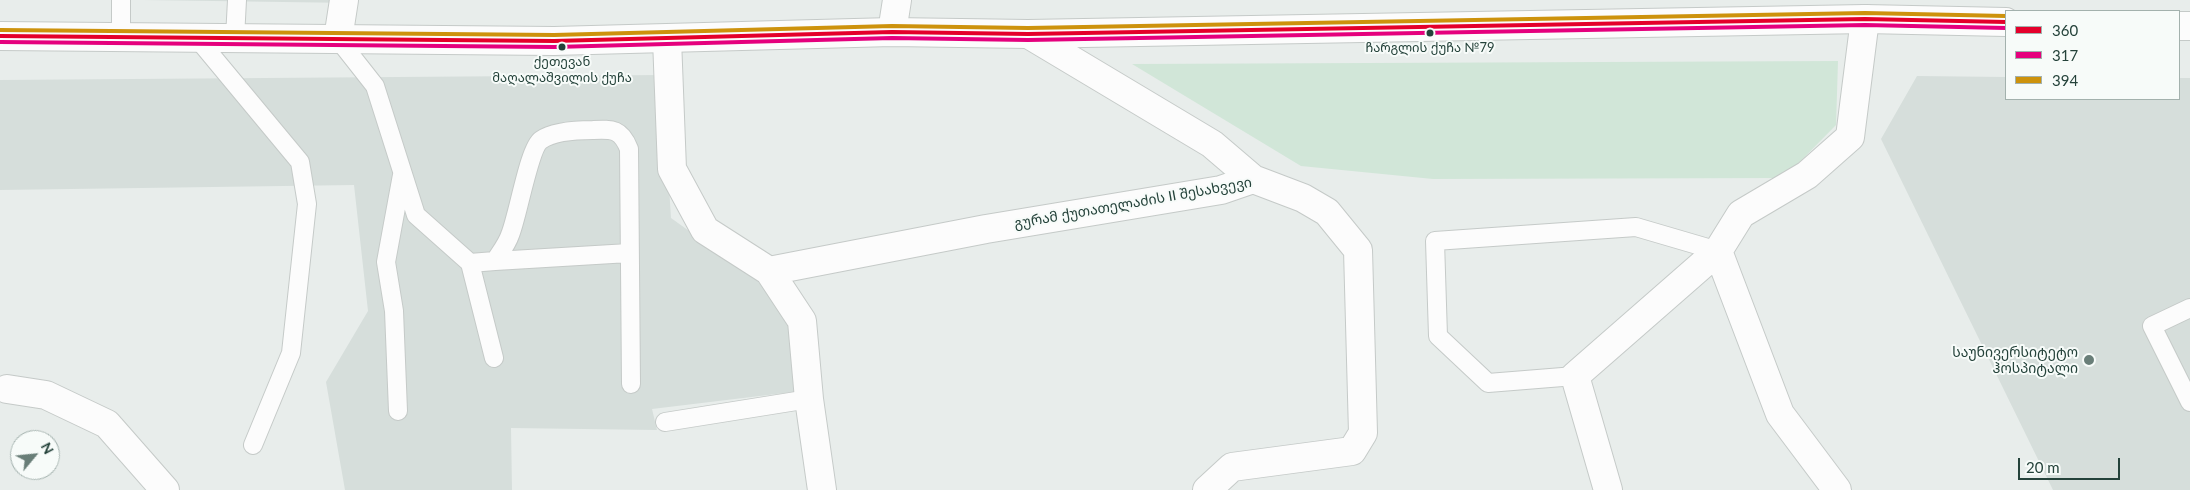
<!DOCTYPE html>
<meta charset="utf-8">
<style>
body{margin:0}
#map{position:relative;width:2190px;height:490px;overflow:hidden;background:#e8edeb;font-family:Lato,sans-serif}
canvas{display:block}
.legend{position:absolute;left:2005px;top:10px;width:175px;height:90px;box-sizing:border-box;background:#f7fbf9;border:1px solid #a3b1ad;margin:0;padding:6px 9px;list-style:none;font-size:15px;color:#24423a}
.legend li{display:flex;align-items:center;gap:10px;height:25px}
.legend b{width:25px;border:1px solid #a3b1ad}
.north{position:absolute;left:10px;top:430px;width:50px;height:50px;box-sizing:border-box;background:#f7fbf9;border:1px solid #a3b1ad;border-radius:50%;rotate:62deg;font-size:14px;font-weight:700;line-height:20px;text-align:center;color:#24423a}
.north::after{content:'';display:block;margin:auto;width:18px;height:22px;background:#697e78;clip-path:polygon(50% 0,100% 100%,50% 72%,0 100%)}
.scale{position:absolute;left:2018px;top:458px;width:102px;height:22px;box-sizing:border-box;border:2px solid #24423a;border-top:0;padding-left:6px;font-size:15px;line-height:18px;white-space:nowrap;color:#24423a;-webkit-text-stroke:4px #f7fbf9;paint-order:stroke}
</style>
<div id="map">
<canvas width="2190" height="490"></canvas>
<ul class="legend">
<li><b style="height:6px;background:#e4002b"></b>360</li>
<li><b style="height:6px;background:#e5007d"></b>317</li>
<li><b style="height:6px;background:#cd920c"></b>394</li>
</ul>
<div class="north">N</div>
<div class="scale">20 m</div>
</div>
<script>
const ctx = document.querySelector('canvas').getContext('2d');
ctx.lineJoin = 'round';
function paint(path, color) {
  ctx.fillStyle = color;
  ctx.fill(path, 'evenodd');
}
function strokePath(path, color, width, dash) {
  ctx.strokeStyle = color;
  ctx.lineWidth = width;
  ctx.lineCap = dash ? 'butt' : 'round';
  ctx.setLineDash(dash || []);
  ctx.stroke(path);
}
function write(font, color, halo, rows, align = 'center') {
  ctx.font = font + ' Lato,"Noto Sans Georgian",sans-serif';
  ctx.lineWidth = 4;
  ctx.setLineDash([]);
  ctx.textBaseline = 'middle';
  ctx.strokeStyle = halo;
  ctx.fillStyle = color;
  for (const [text, x, y, turn = 0] of rows) {
    ctx.save();
    ctx.translate(x, y);
    ctx.rotate((+turn || 0) * Math.PI / 180);
    ctx.textAlign = isNaN(turn) ? turn : align;
    if (halo) ctx.strokeText(text, 0, 0);
    ctx.fillText(text, 0, 0);
    ctx.restore();
  }
}
const built = new Path2D(`
 M 143,0 L 353,0 L 353,3 Z
 M 662,75 L 671,218 L 755,278 L 793,324 L 801,391 L 652,409 L 657,430 L 511,428 L 512,490 L 345,490 L 326,382 L 368,311 L 354,185 L 0,190 L 0,80 Z
 M 1917,76 L 2006,77 L 2006,99 L 2179,99 L 2179,78 L 2190,78 L 2190,490 L 2053,490 L 1881,139 Z`);
const green = new Path2D(`
 M 1838,61 L 1836,125 L 1784,178 L 1433,179 L 1301,166 L 1132,64 Z`);
const service = new Path2D(`
 M 121,0 L 121,37
 M 197,38 L 300,162 L 307,204 L 291,353 L 253,445
 M 235,38 L 237,0
 M 338,39 L 375,86 L 416,215 L 470,263 L 494,358
 M 495,261 L 629,253
 M 470,263 L 495,261 C 500,253 507,244 510,235 C 518,216 529,148 541,140 C 554,131 578,130 593,130 C 613,129 621,129 629,149 L 631,384
 M 2190,308 L 2152,326 L 2190,402
 M 1575,376 L 1488,383 L 1438,336 L 1435,241 L 1636,227 L 1718,251
 M 398,411 L 394,311 L 386,262 L 402,175
 M 665,422 L 809,399`);
const minor = new Path2D(`
 M 892,32 L 897,0
 M 1028,34 L 1212,144 L 1253,179
 M 338,39 L 344,0
 M 667,39 L 672,169 L 705,230 L 769,271 L 802,321 L 809,399 L 822,490
 M 769,271 L 986,229 L 1221,190 L 1253,179 L 1303,198 L 1327,212 L 1358,250 L 1363,433 L 1352,451 L 1232,467 L 1207,490
 M 7,389 L 46,395 L 107,424 L 165,490
 M 1608,490 L 1575,376 L 1718,251
 M 1837,490 L 1780,414 L 1718,251 L 1741,214 L 1807,175 L 1850,137 L 1865,19`);
const tertiary = new Path2D(`
 M 2179,26 L 2190,26
 M 0,36 L 554,41 L 892,32 L 1028,34 L 1865,19 L 2006,22`);
const bus1 = new Path2D(`
 M 0,36 L 554,41 L 892,32 L 1028,34 L 1865,19 L 2006,22`);
const bus2 = new Path2D(`
 M 0,42 L 554,47 L 892,38 L 1028,40 L 1865,25 L 2006,28`);
const bus3 = new Path2D(`
 M 0,30 L 554,35 L 892,26 L 1028,28 L 1865,13 L 2006,16`);
const markers = [
 [1430,33,4.5,"#24423a"],
 [562,47,4.5,"#24423a"],
 [2089,360,6,"#697e78"]
];
const busNames = [
 ["ჩარგლის ქუჩა №79",1430,48],
 ["ქეთევან",562,62],
 ["მაღალაშვილის ქუჩა",562,78]
];
const streetNames = [
 ["გურამ ქუთათელაძის II შესახვევი",1133,203,-10]
];
const poiNames = [
 ["საუნივერსიტეტო",2078,352],
 ["ჰოსპიტალი",2078,368]
];
paint(built, '#d6dedb');
paint(green, '#d1e6d8');
strokePath(service, '#c5cac8', 20);
strokePath(minor, '#c5cac8', 30);
strokePath(tertiary, '#c5cac8', 30);
strokePath(service, '#fcfcfc', 18);
strokePath(minor, '#fcfcfc', 28);
strokePath(tertiary, '#fcfcfc', 28);
strokePath(bus1, '#e4002b', 4);
strokePath(bus2, '#e5007d', 4);
strokePath(bus3, '#cd920c', 4);
for (const [x, y, r, color] of markers) {
  const dot = new Path2D();
  dot.arc(x, y, r, 0, 2 * Math.PI);
  ctx.fillStyle = color;
  ctx.fill(dot);
  strokePath(dot, '#f7fbf9', 2);
}
write('13px', '#24423a', '#f7fbf9', busNames);
write('14px', '#24423a', '#f7fbf9', streetNames);
write('14px', '#24423a', '#f7fbf9', poiNames, 'right');
</script>
